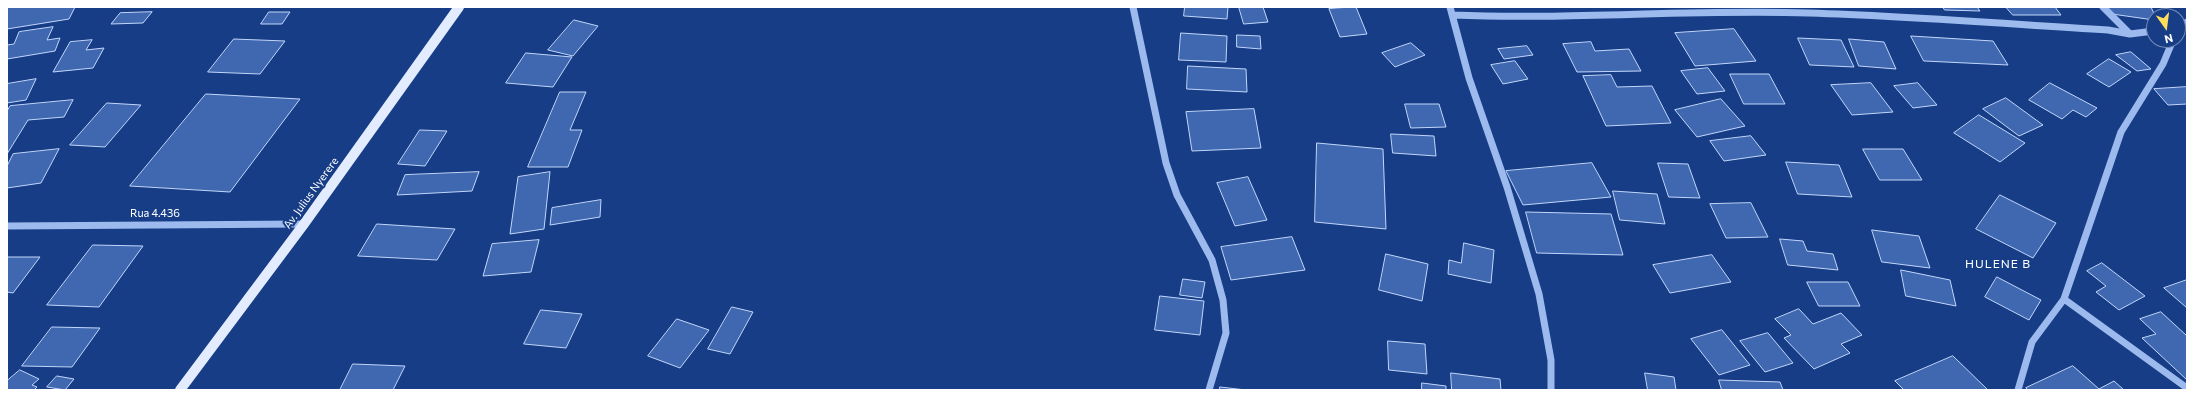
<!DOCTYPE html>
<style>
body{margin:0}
#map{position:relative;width:2194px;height:397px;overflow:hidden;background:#173d86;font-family:Commissioner,sans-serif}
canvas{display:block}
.frame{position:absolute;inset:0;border:8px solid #fff;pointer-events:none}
.north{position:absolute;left:2146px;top:8px;width:40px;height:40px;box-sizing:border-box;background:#173d86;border:1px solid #748bb6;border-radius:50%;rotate:166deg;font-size:11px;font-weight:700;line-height:16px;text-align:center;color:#fff}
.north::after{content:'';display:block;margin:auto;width:14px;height:18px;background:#ffde59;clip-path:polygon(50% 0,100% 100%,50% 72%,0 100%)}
</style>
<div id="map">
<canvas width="2194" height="397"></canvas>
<div class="frame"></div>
<div class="north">N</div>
</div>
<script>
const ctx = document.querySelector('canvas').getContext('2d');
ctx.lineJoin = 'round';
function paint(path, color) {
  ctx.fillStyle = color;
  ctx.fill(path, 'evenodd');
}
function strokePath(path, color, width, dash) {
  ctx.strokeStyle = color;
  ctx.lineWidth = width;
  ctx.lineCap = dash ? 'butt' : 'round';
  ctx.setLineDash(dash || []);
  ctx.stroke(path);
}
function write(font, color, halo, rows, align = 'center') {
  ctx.font = font + ' Commissioner,sans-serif';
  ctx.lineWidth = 4;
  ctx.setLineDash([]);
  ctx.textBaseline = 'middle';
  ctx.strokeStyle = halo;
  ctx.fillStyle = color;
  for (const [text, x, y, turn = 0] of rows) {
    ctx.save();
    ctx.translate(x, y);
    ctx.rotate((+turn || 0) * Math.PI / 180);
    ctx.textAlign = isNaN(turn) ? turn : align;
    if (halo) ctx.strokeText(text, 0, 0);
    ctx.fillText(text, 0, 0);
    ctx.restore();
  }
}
const building = new Path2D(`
 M 7,7 L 75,7 L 69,19 L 7,29 Z
 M 1185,7 L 1228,7 L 1227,19 L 1184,16 Z
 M 1239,7 L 1263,7 L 1268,22 L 1244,24 Z
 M 1356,7 L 1367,34 L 1340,37 L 1329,9 Z
 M 1943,7 L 1977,7 L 1980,11 L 1945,10 Z
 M 2006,7 L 2055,7 L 2061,15 L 2013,15 Z
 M 2108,7 L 2151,7 L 2155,16 L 2154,20 L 2112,14 Z
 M 152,12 L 143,23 L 111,24 L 120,13 Z
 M 269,12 L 290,12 L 282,24 L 261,24 Z
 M 574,20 L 598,26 L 573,56 L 548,50 Z
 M 53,27 L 47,40 L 60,38 L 55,51 L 7,59 L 7,45 L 14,44 L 19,32 Z
 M 1734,29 L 1756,61 L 1695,66 L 1675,33 Z
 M 1181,33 L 1227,36 L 1226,62 L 1179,60 Z
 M 1237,35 L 1260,36 L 1261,49 L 1237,47 Z
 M 1911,36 L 1993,41 L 2008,65 L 1924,61 Z
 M 1798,38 L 1841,40 L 1854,67 L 1810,65 Z
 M 234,39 L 285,41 L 260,74 L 208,72 Z
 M 1849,39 L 1884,42 L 1896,69 L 1859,66 Z
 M 92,40 L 86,50 L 104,48 L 93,68 L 53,72 L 70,42 Z
 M 1591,42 L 1595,51 L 1629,49 L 1641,71 L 1577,72 L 1563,44 Z
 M 1411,43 L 1425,55 L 1395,67 L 1382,53 Z
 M 1527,46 L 1533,55 L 1504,59 L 1498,49 Z
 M 2131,52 L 2151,69 L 2137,71 L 2116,55 Z
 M 526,53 L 572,57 L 553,87 L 506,83 Z
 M 2109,59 L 2131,72 L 2109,87 L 2087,74 Z
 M 1515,61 L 1528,79 L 1503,84 L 1491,65 Z
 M 1188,66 L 1246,69 L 1247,92 L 1187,89 Z
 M 1708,68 L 1725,91 L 1697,94 L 1681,71 Z
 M 1730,74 L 1769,74 L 1785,104 L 1744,104 Z
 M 1611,75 L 1617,87 L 1652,86 L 1671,123 L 1606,126 L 1583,76 Z
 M 36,79 L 26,100 L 7,103 L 7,84 Z
 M 1871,83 L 1893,112 L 1852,115 L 1831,85 Z
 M 1918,83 L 1937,105 L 1913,108 L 1894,86 Z
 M 2050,83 L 2097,108 L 2086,117 L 2073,110 L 2062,119 L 2029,100 Z
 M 2187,87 L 2187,104 L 2168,105 L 2154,89 Z
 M 560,92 L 586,92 L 570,130 L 582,130 L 568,167 L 528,167 Z
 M 206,94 L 300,99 L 230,192 L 130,186 Z
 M 2006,98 L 2043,125 L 2019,136 L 1983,109 Z
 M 1721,99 L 1745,126 L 1697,137 L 1675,110 Z
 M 73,100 L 64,117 L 28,120 L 7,154 L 7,111 L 10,106 Z
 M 107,103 L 141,105 L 105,147 L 70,145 Z
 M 1405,104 L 1439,104 L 1446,127 L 1411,128 Z
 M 1254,109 L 1261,148 L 1192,151 L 1186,112 Z
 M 1979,115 L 2025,143 L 2000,162 L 1954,133 Z
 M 420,130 L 447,131 L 425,166 L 398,164 Z
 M 1391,134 L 1434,136 L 1436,156 L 1393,153 Z
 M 1751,136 L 1766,155 L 1724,161 L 1710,141 Z
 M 1317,143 L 1383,149 L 1386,229 L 1315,222 Z
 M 59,149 L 41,183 L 7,188 L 7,166 L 13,154 Z
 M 1863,149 L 1903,149 L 1922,180 L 1880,180 Z
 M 1786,162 L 1839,165 L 1852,197 L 1798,194 Z
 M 1592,163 L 1611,197 L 1523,205 L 1506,171 Z
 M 1658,163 L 1688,164 L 1700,198 L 1669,197 Z
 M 479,172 L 472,191 L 397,195 L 405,175 Z
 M 550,172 L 544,229 L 510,234 L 518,177 Z
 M 1248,177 L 1267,220 L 1235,226 L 1217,183 Z
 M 1613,191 L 1657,194 L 1665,224 L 1620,220 Z
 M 2000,195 L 2056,223 L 2033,258 L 1976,229 Z
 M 601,200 L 600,217 L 550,225 L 552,208 Z
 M 1751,203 L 1768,237 L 1726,238 L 1710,204 Z
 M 1526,212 L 1611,214 L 1623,255 L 1537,253 Z
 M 377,224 L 455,229 L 437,260 L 358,256 Z
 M 1872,230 L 1919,236 L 1930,268 L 1882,262 Z
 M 1292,237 L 1305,270 L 1231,280 L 1221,247 Z
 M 1780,239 L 1803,241 L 1807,251 L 1833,254 L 1838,270 L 1788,265 Z
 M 539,240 L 531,272 L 483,276 L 492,244 Z
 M 1464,243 L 1494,250 L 1491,283 L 1448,274 L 1449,260 L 1461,263 Z
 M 93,245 L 143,246 L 99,307 L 47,305 Z
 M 1386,254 L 1428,264 L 1422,301 L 1379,290 Z
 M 1712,255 L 1731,282 L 1670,293 L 1653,265 Z
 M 7,257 L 40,257 L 13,293 L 7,292 Z
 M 2102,263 L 2145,296 L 2119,310 L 2096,292 L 2106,286 L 2087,271 Z
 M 1901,270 L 1950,280 L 1956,306 L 1906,296 Z
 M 1997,277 L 2041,300 L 2029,320 L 1985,297 Z
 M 1183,279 L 1205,282 L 1202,298 L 1180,295 Z
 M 2187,280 L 2187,308 L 2164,288 Z
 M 1807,282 L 1848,282 L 1860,306 L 1819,306 Z
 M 1160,296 L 1204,301 L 1200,335 L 1155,330 Z
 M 732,307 L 753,312 L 730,354 L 708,349 Z
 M 1799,309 L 1813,324 L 1841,313 L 1862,335 L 1841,344 L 1850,353 L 1814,369 L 1784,338 L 1791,335 L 1775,319 Z
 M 541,310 L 582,314 L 566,348 L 524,344 Z
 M 2161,312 L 2187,336 L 2187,380 L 2142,338 L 2156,334 L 2140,319 Z
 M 677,319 L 709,330 L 680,368 L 648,356 Z
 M 52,327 L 100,328 L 72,367 L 22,366 Z
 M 1722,330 L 1750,365 L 1719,375 L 1691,339 Z
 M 1768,333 L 1793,363 L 1765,372 L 1740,341 Z
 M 1388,341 L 1425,344 L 1427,374 L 1389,370 Z
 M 1953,356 L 1988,390 L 1904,390 L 1895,381 Z
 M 353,364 L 405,366 L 393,390 L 340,390 Z
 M 2073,366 L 2099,389 L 2114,381 L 2124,390 L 2028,390 L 2026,388 Z
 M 20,370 L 39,379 L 32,385 L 37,387 L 34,390 L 7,390 L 7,381 Z
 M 1451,373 L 1500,379 L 1501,390 L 1452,390 Z
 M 1645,373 L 1674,377 L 1676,390 L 1648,390 Z
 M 57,376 L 74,379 L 65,390 L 47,387 Z
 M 1719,380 L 1780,382 L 1783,390 L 1722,390 Z
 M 1422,383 L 1446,386 L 1446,390 L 1422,390 Z
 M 1220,387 L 1246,390 L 1220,390 Z`);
const minor = new Path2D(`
 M 1133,7 L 1166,163 L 1177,195 L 1212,260 L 1223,300 L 1226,333 L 1209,390
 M 1450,7 L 1469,78 L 1507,187 L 1539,294 L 1551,360 L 1551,390
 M 2103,7 L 2130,34 L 2154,31
 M 1453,15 C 1571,20 1690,9 1809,13 C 1908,16 2008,24 2108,30 L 2130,34
 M 2178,29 L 2187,22
 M 7,226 L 304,224
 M 2064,299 L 2187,388
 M 2018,390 L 2032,342 L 2064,299 L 2121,132 L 2163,64 L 2173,40`);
const major = new Path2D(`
 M 180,390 L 304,224 L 459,7`);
const streetNames = [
 ["Av. Julius Nyerere",311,193,-54],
 ["Rua 4.436",155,213]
];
const neighbourhoodNames = [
 ["HULENE B",1998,264]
];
paint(building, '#3f68b0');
strokePath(building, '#c2d6fa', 1);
strokePath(minor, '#9cbaed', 7);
strokePath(major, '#e3ebff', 10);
write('11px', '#fff', '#173d86', streetNames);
ctx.letterSpacing = '1px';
write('12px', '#fff', '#173d86', neighbourhoodNames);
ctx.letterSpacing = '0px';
</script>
